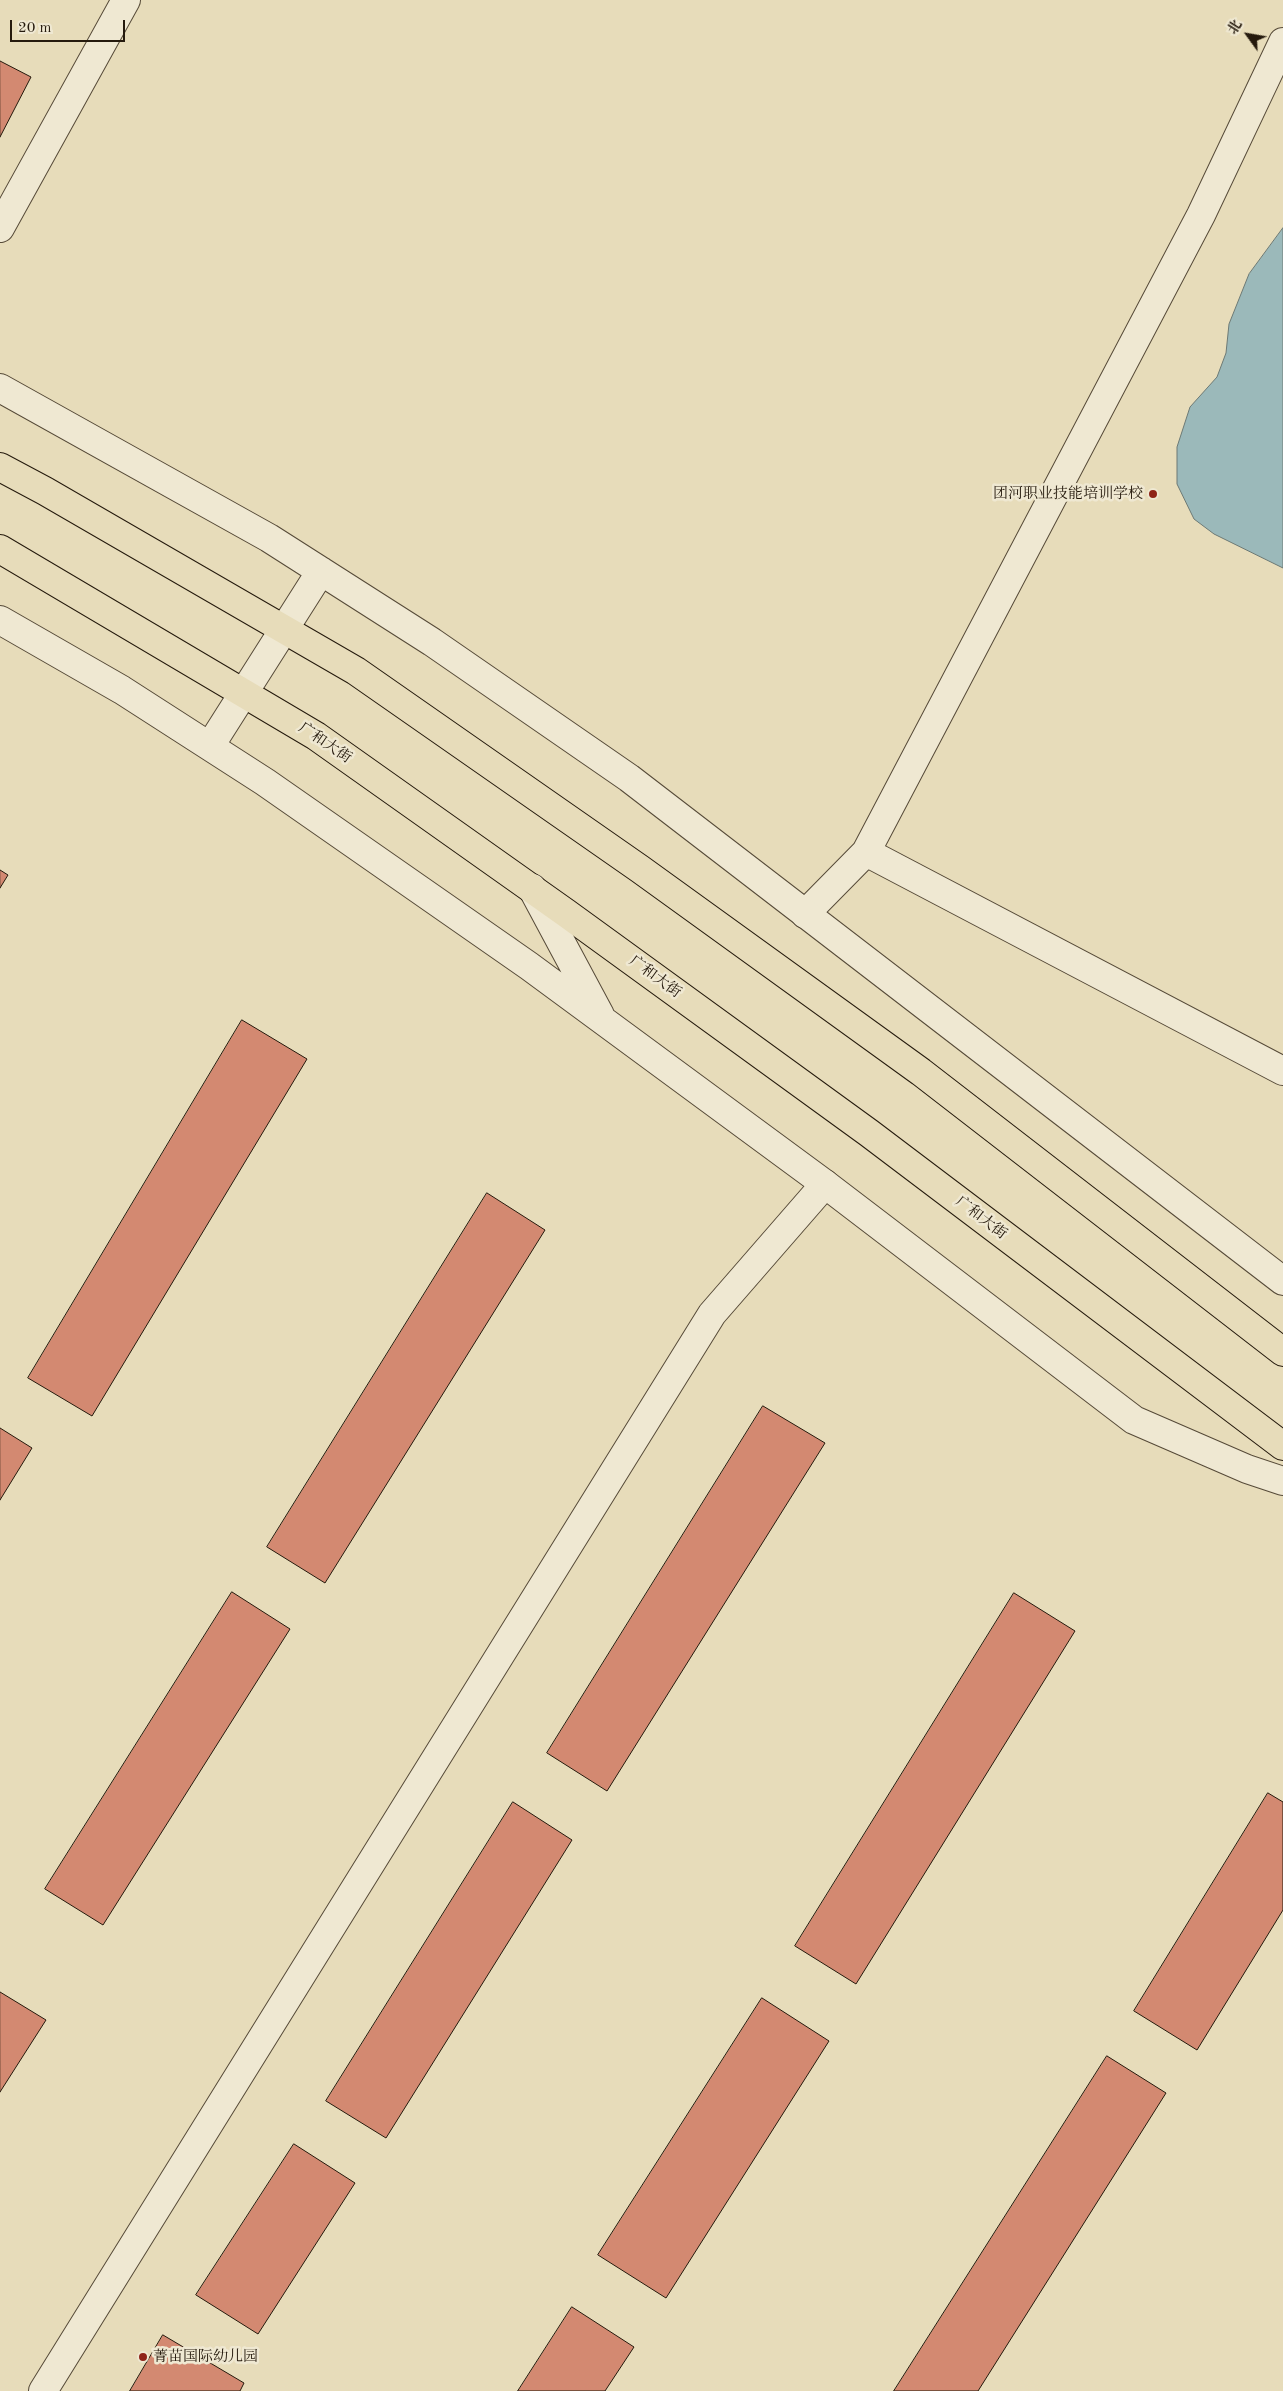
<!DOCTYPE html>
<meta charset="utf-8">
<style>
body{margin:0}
#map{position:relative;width:1283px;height:2391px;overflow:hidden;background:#e7dcba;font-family:"Old Standard TT","Noto Serif SC",serif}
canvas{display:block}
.north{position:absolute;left:1223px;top:10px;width:50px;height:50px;-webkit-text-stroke:4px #efe8d2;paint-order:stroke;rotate:302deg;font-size:14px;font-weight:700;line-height:20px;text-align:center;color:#251a0d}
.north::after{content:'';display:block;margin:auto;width:18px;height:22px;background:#251a0d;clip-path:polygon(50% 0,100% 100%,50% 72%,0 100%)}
.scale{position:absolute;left:10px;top:20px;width:115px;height:22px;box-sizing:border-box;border:2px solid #251a0d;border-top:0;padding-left:6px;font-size:15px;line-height:18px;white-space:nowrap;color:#251a0d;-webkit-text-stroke:4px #efe8d2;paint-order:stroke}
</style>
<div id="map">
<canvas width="1283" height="2391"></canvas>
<div class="north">北</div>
<div class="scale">20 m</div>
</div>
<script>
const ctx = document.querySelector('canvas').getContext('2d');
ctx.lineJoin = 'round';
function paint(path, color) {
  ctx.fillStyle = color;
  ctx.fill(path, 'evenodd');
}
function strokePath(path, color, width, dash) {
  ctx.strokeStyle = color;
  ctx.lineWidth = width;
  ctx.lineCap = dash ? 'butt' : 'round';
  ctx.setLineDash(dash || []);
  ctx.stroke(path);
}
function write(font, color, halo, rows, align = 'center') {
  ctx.font = font + ' "Old Standard TT","Noto Serif SC",serif';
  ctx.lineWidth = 5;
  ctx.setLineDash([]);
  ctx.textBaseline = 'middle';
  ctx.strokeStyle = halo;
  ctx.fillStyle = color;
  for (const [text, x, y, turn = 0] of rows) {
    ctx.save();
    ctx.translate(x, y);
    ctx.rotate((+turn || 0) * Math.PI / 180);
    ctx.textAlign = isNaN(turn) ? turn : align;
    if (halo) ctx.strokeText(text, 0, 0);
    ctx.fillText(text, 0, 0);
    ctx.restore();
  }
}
const water = new Path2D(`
 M 1283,228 L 1283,568 L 1214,534 L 1194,519 L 1177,484 L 1177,447 L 1190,407 L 1217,377 L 1226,353 L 1229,324 L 1249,274 Z`);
const building = new Path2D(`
 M 0,61 L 31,77 L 0,137 Z
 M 0,870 L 8,875 L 0,888 Z
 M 242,1020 L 307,1059 L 92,1416 L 28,1378 Z
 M 487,1193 L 545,1230 L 325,1583 L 267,1547 Z
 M 763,1406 L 825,1443 L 607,1791 L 547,1753 Z
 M 0,1428 L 32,1448 L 0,1500 Z
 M 232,1592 L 290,1629 L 103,1925 L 45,1889 Z
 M 1014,1593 L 1075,1631 L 856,1984 L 795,1946 Z
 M 1268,1793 L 1283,1802 L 1283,1910 L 1197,2050 L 1134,2011 Z
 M 513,1802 L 572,1840 L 386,2138 L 326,2101 Z
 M 0,1992 L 46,2020 L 0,2092 Z
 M 762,1998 L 829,2041 L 666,2298 L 598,2255 Z
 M 1107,2056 L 1166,2093 L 978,2391 L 894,2391 Z
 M 294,2144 L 355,2183 L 258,2334 L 196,2295 Z
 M 572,2307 L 634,2347 L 605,2391 L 518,2391 Z
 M 163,2335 L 244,2383 L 240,2391 L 130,2391 Z`);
const minor = new Path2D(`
 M 0,228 L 126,0
 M 866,852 L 1283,1071
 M 805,914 L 866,852 L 1201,215 L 1283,42
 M 43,2391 L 712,1314 L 825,1184`);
const tertiary = new Path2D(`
 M 0,388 L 269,538 L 432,642 L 629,778 L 1283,1281
 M 0,620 L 122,690 L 265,782 L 529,966 L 825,1184 L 1134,1420 L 1247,1469 L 1283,1481
 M 210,746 L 321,571
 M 532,888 L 600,1015`);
const primary = new Path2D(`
 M 0,467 L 45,491 L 356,671 L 640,869 L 921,1072 L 1283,1352
 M 0,549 L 316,736 L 566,913 L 869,1133 L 1283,1446`);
const markers = [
 [1153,494,5,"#8f2418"],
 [143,2357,5,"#8f2418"]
];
const poiNames = [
 ["团河职业技能培训学校",1143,494],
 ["菁苗国际幼儿园",153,2357,"left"]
];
const streetNames = [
 ["广和大街",325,743,34],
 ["广和大街",655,977,36],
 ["广和大街",981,1218,37]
];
paint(water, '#9bb9ba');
strokePath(water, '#6c7975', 1);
paint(building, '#d38971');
strokePath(building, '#251a0d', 1);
strokePath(minor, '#564a38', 30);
strokePath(tertiary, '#564a38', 30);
strokePath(primary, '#251a0d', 30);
strokePath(minor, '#efe8d2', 28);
strokePath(tertiary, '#efe8d2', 28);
strokePath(primary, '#e7dcba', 28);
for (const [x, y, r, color] of markers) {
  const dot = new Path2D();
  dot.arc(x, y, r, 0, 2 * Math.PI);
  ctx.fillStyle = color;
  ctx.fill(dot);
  strokePath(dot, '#efe8d2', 2);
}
write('15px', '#251a0d', '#efe8d2', poiNames, 'right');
write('15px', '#251a0d', '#efe8d2', streetNames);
</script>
